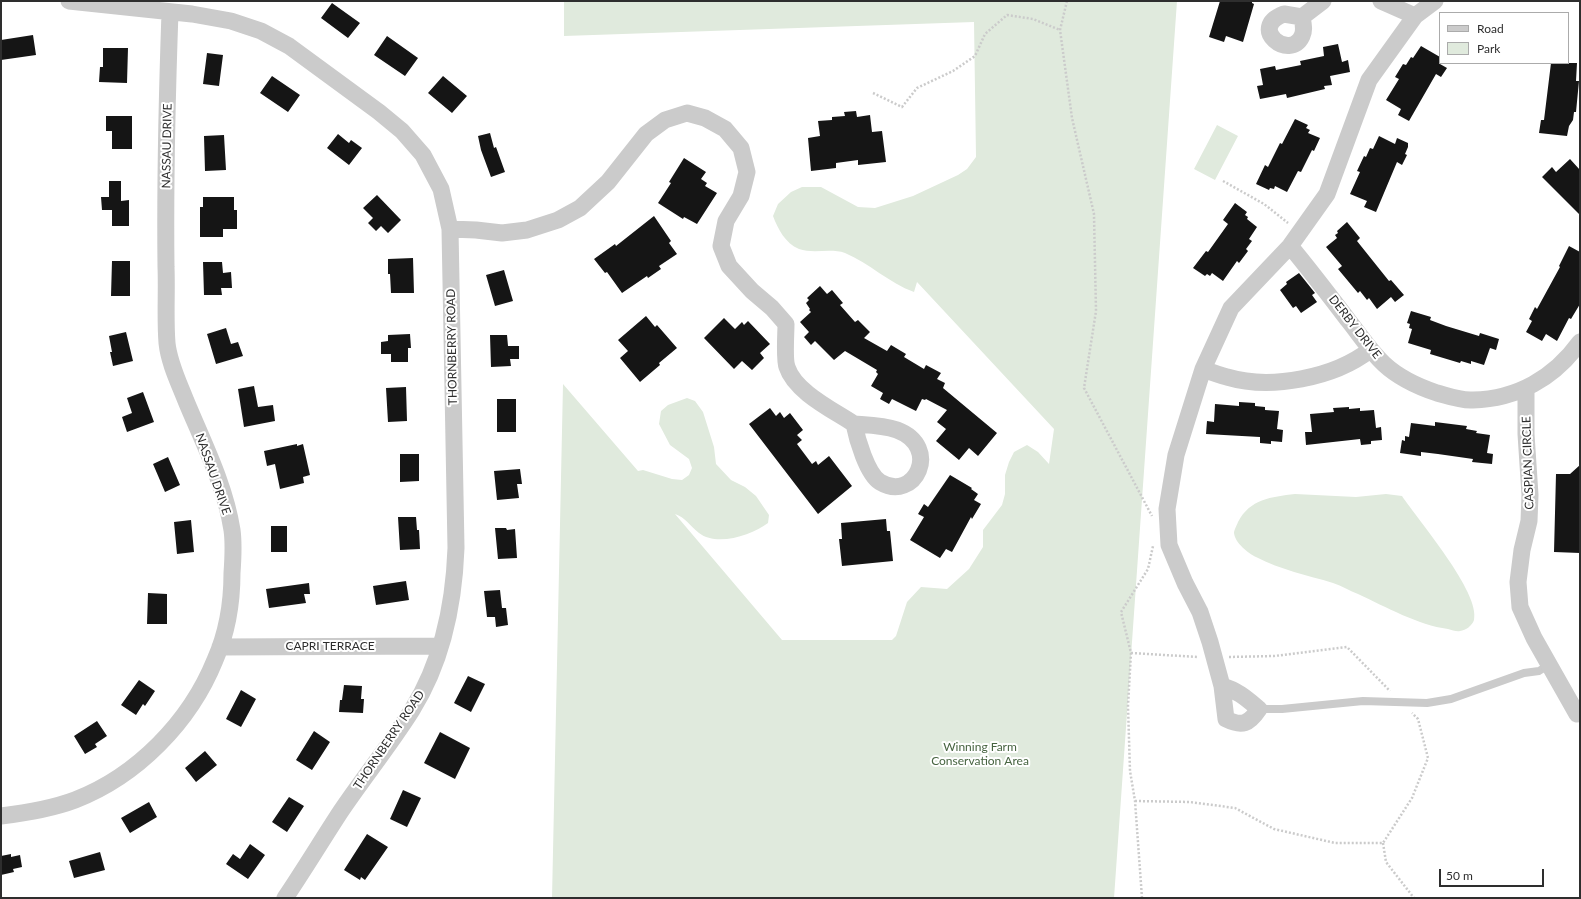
<!DOCTYPE html>
<style>
body{margin:0}
#map{position:relative;width:1581px;height:899px;overflow:hidden;background:#fff;font-family:Lato,sans-serif}
canvas{display:block}
.frame{position:absolute;inset:0;border:2px solid #2e2e2e;pointer-events:none}
.legend{position:absolute;left:1439px;top:12px;width:130px;height:52px;box-sizing:border-box;background:#fff;border:1px solid #ababab;margin:0;padding:5px 7px;list-style:none;font-size:12px;color:#2e2e2e}
.legend li{display:flex;align-items:center;gap:8px;height:20px}
.legend b{width:20px;border:1px solid #ababab}
.scale{position:absolute;left:1439px;top:869px;width:105px;height:18px;box-sizing:border-box;border:2px solid #2e2e2e;border-top:0;padding-left:5px;font-size:12px;line-height:14px;white-space:nowrap;color:#2e2e2e;-webkit-text-stroke:3px #fff;paint-order:stroke}
</style>
<div id="map">
<canvas width="1581" height="899"></canvas>
<div class="frame"></div>
<ul class="legend">
<li><b style="height:5px;background:#cbcbcb"></b>Road</li>
<li><b style="height:11px;background:#e0eadd"></b>Park</li>
</ul>
<div class="scale">50 m</div>
</div>
<script>
const ctx = document.querySelector('canvas').getContext('2d');
ctx.lineJoin = 'round';
function paint(path, color) {
  ctx.fillStyle = color;
  ctx.fill(path, 'evenodd');
}
function strokePath(path, color, width, dash) {
  ctx.strokeStyle = color;
  ctx.lineWidth = width;
  ctx.lineCap = dash ? 'butt' : 'round';
  ctx.setLineDash(dash || []);
  ctx.stroke(path);
}
function write(font, color, halo, rows, align = 'center') {
  ctx.font = font + ' Lato,sans-serif';
  ctx.lineWidth = 4;
  ctx.setLineDash([]);
  ctx.textBaseline = 'middle';
  ctx.strokeStyle = halo;
  ctx.fillStyle = color;
  for (const [text, x, y, turn = 0] of rows) {
    ctx.save();
    ctx.translate(x, y);
    ctx.rotate((+turn || 0) * Math.PI / 180);
    ctx.textAlign = isNaN(turn) ? turn : align;
    if (halo) ctx.strokeText(text, 0, 0);
    ctx.fillText(text, 0, 0);
    ctx.restore();
  }
}
const green = new Path2D(`
 M 564,1 L 1177,1 L 1114,898 L 552,898 L 563,384 L 638,471 L 643,470 L 672,479 L 682,480 L 689,475 L 692,468 L 689,459 L 670,445 L 659,424 L 661,411 L 668,405 L 687,398 L 695,401 L 703,412 L 714,447 L 716,464 L 731,480 L 745,487 L 756,496 L 769,515 L 768,523 C 752,535 717,547 699,533 C 690,526 685,517 675,514 L 782,640 L 892,640 L 896,636 L 907,602 L 921,587 L 947,589 L 969,569 L 983,547 L 983,530 L 1002,505 L 1005,494 L 1005,475 L 1009,462 L 1014,452 L 1027,445 L 1038,452 L 1049,464 L 1054,429 L 917,282 L 914,292 C 889,283 869,263 845,253 C 831,248 813,254 799,249 C 785,243 778,229 773,216 L 778,204 L 791,192 L 802,187 L 821,187 L 858,207 L 875,208 L 913,196 L 958,175 L 967,169 L 976,157 L 974,22 L 564,36 Z
 M 1217,125 L 1238,136 L 1215,180 L 1194,169 Z
 M 1295,494 L 1356,497 L 1386,494 L 1402,496 C 1418,520 1481,593 1474,620 C 1472,626 1466,630 1460,631 C 1457,632 1452,630 1448,629 C 1418,625 1386,607 1358,594 C 1350,591 1342,586 1333,583 C 1307,575 1281,570 1256,557 C 1248,553 1235,543 1234,533 C 1234,530 1237,525 1238,522 C 1250,499 1271,497 1295,494 Z`);
const building = new Path2D(`
 M 1220,1 L 1252,1 L 1252,3 L 1254,4 L 1243,42 L 1226,36 L 1224,42 L 1209,37 Z
 M 332,3 L 360,23 L 348,38 L 321,18 Z
 M 33,35 L 36,55 L 1,60 L 1,40 Z
 M 387,36 L 418,58 L 405,76 L 374,55 Z
 M 1338,44 L 1342,62 L 1348,60 L 1350,72 L 1330,76 L 1332,85 L 1324,86 L 1325,89 L 1287,98 L 1286,94 L 1260,99 L 1257,86 L 1263,85 L 1260,69 L 1275,66 L 1276,70 L 1301,65 L 1300,61 L 1324,56 L 1323,47 Z
 M 1421,46 L 1440,57 L 1440,64 L 1447,68 L 1441,77 L 1436,74 L 1409,121 L 1398,115 L 1401,109 L 1386,100 L 1399,79 L 1395,77 L 1403,64 L 1406,65 L 1411,57 L 1413,58 Z
 M 103,48 L 128,48 L 127,83 L 99,82 L 100,67 L 103,67 Z
 M 207,53 L 223,55 L 219,86 L 203,84 Z
 M 1551,63 L 1577,63 L 1576,81 L 1579,81 L 1576,112 L 1574,112 L 1573,120 L 1569,126 L 1567,136 L 1539,133 L 1541,120 L 1544,120 Z
 M 272,76 L 300,95 L 288,112 L 260,93 Z
 M 443,76 L 467,96 L 452,113 L 428,93 Z
 M 856,111 L 857,117 L 870,115 L 872,132 L 882,131 L 886,162 L 858,165 L 858,160 L 836,163 L 836,168 L 811,171 L 808,138 L 820,136 L 818,121 L 832,120 L 832,117 L 845,116 L 844,112 Z
 M 106,116 L 132,116 L 132,149 L 112,149 L 112,131 L 106,131 Z
 M 1295,119 L 1308,125 L 1306,128 L 1310,130 L 1308,133 L 1320,138 L 1314,151 L 1312,150 L 1301,172 L 1298,171 L 1287,192 L 1275,186 L 1274,189 L 1270,188 L 1269,190 L 1256,184 L 1265,165 L 1268,167 L 1280,143 L 1282,144 Z
 M 490,133 L 494,148 L 496,147 L 505,172 L 491,177 L 481,150 L 478,136 Z
 M 338,134 L 349,143 L 351,140 L 362,148 L 349,165 L 327,148 Z
 M 224,135 L 226,170 L 205,171 L 204,136 Z
 M 1379,136 L 1395,144 L 1397,138 L 1408,143 L 1408,147 L 1405,154 L 1407,155 L 1402,165 L 1397,162 L 1376,212 L 1364,207 L 1367,201 L 1350,194 L 1360,172 L 1357,171 L 1364,156 L 1366,157 L 1370,148 L 1373,149 Z
 M 684,158 L 706,172 L 701,179 L 707,183 L 705,186 L 717,193 L 697,224 L 684,217 L 683,219 L 658,203 L 671,183 L 669,182 Z
 M 1570,159 L 1580,170 L 1580,215 L 1542,177 L 1552,167 L 1556,172 Z
 M 109,181 L 121,181 L 121,201 L 129,200 L 129,226 L 112,226 L 112,210 L 102,210 L 101,197 L 109,197 Z
 M 377,195 L 401,220 L 388,233 L 381,226 L 376,231 L 368,223 L 373,218 L 363,208 Z
 M 203,197 L 234,197 L 234,210 L 237,210 L 237,229 L 223,229 L 223,237 L 200,237 L 200,207 L 203,207 Z
 M 1235,203 L 1247,212 L 1245,215 L 1248,217 L 1247,219 L 1257,227 L 1249,239 L 1252,241 L 1246,249 L 1248,251 L 1239,263 L 1237,261 L 1223,281 L 1212,273 L 1210,276 L 1207,274 L 1205,276 L 1193,268 L 1206,251 L 1208,252 L 1228,224 L 1223,220 Z
 M 654,216 L 671,241 L 669,243 L 677,254 L 659,266 L 661,269 L 648,278 L 647,276 L 622,293 L 607,272 L 605,273 L 594,259 L 615,244 L 616,246 Z
 M 1347,222 L 1360,238 L 1357,241 L 1389,281 L 1391,280 L 1404,295 L 1395,302 L 1391,297 L 1377,309 L 1369,298 L 1367,300 L 1360,291 L 1358,293 L 1338,269 L 1342,266 L 1326,247 L 1337,238 L 1335,235 L 1338,233 L 1337,231 Z
 M 1569,246 L 1580,252 L 1580,304 L 1571,319 L 1569,318 L 1557,341 L 1546,334 L 1542,341 L 1526,332 L 1532,321 L 1529,319 L 1535,307 L 1537,309 L 1560,267 L 1559,266 Z
 M 413,258 L 414,293 L 391,293 L 390,274 L 388,274 L 388,259 Z
 M 112,261 L 130,261 L 130,296 L 111,296 Z
 M 203,262 L 222,262 L 223,273 L 231,272 L 232,288 L 221,288 L 222,295 L 204,295 Z
 M 504,270 L 513,301 L 495,306 L 486,275 Z
 M 1299,273 L 1315,293 L 1312,295 L 1317,302 L 1301,313 L 1296,306 L 1293,308 L 1280,290 L 1287,284 L 1286,282 Z
 M 820,286 L 827,294 L 832,290 L 843,303 L 840,305 L 855,322 L 858,320 L 870,332 L 864,338 L 887,351 L 891,345 L 906,354 L 904,357 L 924,369 L 926,365 L 941,373 L 937,379 L 945,383 L 943,388 L 997,433 L 978,456 L 969,448 L 959,460 L 936,441 L 946,429 L 937,422 L 947,410 L 926,399 L 925,400 L 922,399 L 916,411 L 892,399 L 889,404 L 880,399 L 883,393 L 871,386 L 878,374 L 876,372 L 877,370 L 845,351 L 834,360 L 815,341 L 811,345 L 804,337 L 809,332 L 800,322 L 811,312 L 809,310 L 810,309 L 806,303 L 809,300 L 807,298 Z
 M 1411,311 L 1431,317 L 1430,320 L 1446,326 L 1479,336 L 1480,333 L 1499,339 L 1496,350 L 1490,348 L 1484,365 L 1471,361 L 1471,364 L 1461,361 L 1460,363 L 1430,354 L 1431,350 L 1408,343 L 1412,329 L 1409,328 L 1410,324 L 1407,323 Z
 M 646,316 L 655,327 L 657,325 L 677,348 L 659,363 L 660,365 L 640,382 L 620,358 L 628,351 L 618,340 Z
 M 724,318 L 735,329 L 742,322 L 744,325 L 748,321 L 770,344 L 760,353 L 764,358 L 752,370 L 742,361 L 734,369 L 704,338 Z
 M 226,328 L 231,344 L 238,342 L 243,356 L 216,364 L 207,334 Z
 M 126,332 L 133,361 L 113,366 L 110,352 L 112,352 L 109,336 Z
 M 410,334 L 411,348 L 408,348 L 408,362 L 391,362 L 391,354 L 381,354 L 381,342 L 388,341 L 388,335 Z
 M 490,335 L 507,335 L 508,346 L 519,346 L 519,359 L 510,359 L 511,366 L 491,367 Z
 M 254,386 L 258,407 L 273,405 L 275,421 L 244,427 L 238,389 Z
 M 406,387 L 407,421 L 388,422 L 386,388 Z
 M 143,392 L 154,422 L 127,432 L 122,417 L 132,413 L 127,398 Z
 M 497,399 L 516,399 L 516,432 L 497,432 Z
 M 1239,402 L 1255,403 L 1255,406 L 1265,407 L 1265,410 L 1279,411 L 1277,429 L 1283,430 L 1282,442 L 1271,441 L 1271,444 L 1260,443 L 1260,437 L 1206,434 L 1207,421 L 1214,422 L 1215,404 L 1239,406 Z
 M 1349,407 L 1349,409 L 1360,408 L 1360,411 L 1374,410 L 1376,428 L 1381,427 L 1382,440 L 1371,441 L 1371,444 L 1361,445 L 1360,439 L 1306,445 L 1305,432 L 1312,432 L 1310,414 L 1334,412 L 1333,408 Z
 M 770,408 L 776,416 L 780,412 L 784,418 L 790,413 L 803,430 L 797,435 L 802,440 L 797,444 L 812,464 L 816,461 L 818,465 L 829,456 L 852,486 L 818,514 L 749,424 Z
 M 1435,422 L 1467,426 L 1466,429 L 1477,431 L 1476,433 L 1490,435 L 1487,453 L 1493,454 L 1492,464 L 1472,462 L 1473,459 L 1438,454 L 1421,452 L 1421,456 L 1400,453 L 1402,440 L 1405,441 L 1405,436 L 1409,437 L 1411,423 L 1435,426 Z
 M 297,444 L 297,446 L 303,444 L 310,475 L 303,477 L 304,483 L 280,489 L 275,464 L 267,466 L 264,451 Z
 M 400,454 L 419,454 L 419,481 L 400,482 Z
 M 168,457 L 180,485 L 165,492 L 153,464 Z
 M 1580,465 L 1580,553 L 1554,552 L 1556,474 L 1570,474 Z
 M 520,469 L 522,484 L 517,484 L 519,498 L 497,500 L 494,471 Z
 M 950,475 L 972,488 L 971,489 L 978,494 L 974,500 L 981,504 L 972,519 L 971,517 L 952,552 L 946,549 L 940,558 L 910,540 L 924,517 L 918,514 L 924,504 L 928,507 Z
 M 398,517 L 416,517 L 417,530 L 419,530 L 420,549 L 400,550 Z
 M 886,519 L 887,531 L 890,531 L 893,561 L 842,566 L 839,539 L 842,539 L 841,523 Z
 M 191,520 L 194,552 L 177,554 L 174,522 Z
 M 271,526 L 287,526 L 287,552 L 271,552 Z
 M 495,528 L 506,528 L 507,530 L 515,529 L 517,558 L 498,559 Z
 M 406,581 L 409,600 L 376,605 L 373,586 Z
 M 309,583 L 310,594 L 304,594 L 306,603 L 269,608 L 266,589 Z
 M 500,590 L 502,608 L 506,608 L 508,625 L 496,627 L 495,617 L 487,617 L 484,591 Z
 M 148,593 L 167,594 L 167,624 L 147,624 Z
 M 468,676 L 485,684 L 471,712 L 454,703 Z
 M 139,680 L 155,691 L 145,706 L 143,704 L 136,715 L 121,705 Z
 M 344,685 L 362,686 L 361,699 L 364,699 L 363,713 L 339,712 L 340,700 L 342,700 Z
 M 241,690 L 256,699 L 241,727 L 226,719 Z
 M 97,721 L 107,736 L 95,744 L 97,747 L 85,754 L 74,736 Z
 M 314,731 L 330,742 L 312,770 L 296,760 Z
 M 440,732 L 470,748 L 455,779 L 424,763 Z
 M 205,751 L 217,765 L 196,782 L 185,768 Z
 M 403,790 L 421,798 L 407,827 L 390,819 Z
 M 289,797 L 304,806 L 287,832 L 272,822 Z
 M 149,802 L 157,817 L 130,833 L 121,818 Z
 M 367,834 L 388,847 L 365,880 L 361,877 L 360,880 L 344,870 Z
 M 250,844 L 265,855 L 248,879 L 226,864 L 233,854 L 240,859 Z
 M 100,852 L 105,870 L 74,878 L 69,861 Z
 M 11,854 L 11,857 L 20,855 L 22,867 L 13,869 L 14,872 L 1,875 L 1,856 Z`);
const path = new Path2D(`
 M 1067,1 L 1060,30 L 1072,118 L 1094,214 L 1096,311 L 1084,388 L 1152,516
 M 873,93 L 902,107 L 917,88 L 953,71 L 975,56 L 985,34 L 1007,15 L 1033,19 L 1060,30
 M 1223,181 L 1264,204 L 1288,223
 M 1131,653 L 1198,657
 M 1229,657 L 1274,656 L 1347,647 L 1390,691
 M 1135,801 L 1190,802 L 1235,808 L 1274,829 L 1335,843 L 1383,843 L 1412,798 L 1428,758 L 1418,719 L 1412,713
 M 1383,843 L 1386,862 L 1414,898
 M 1142,898 L 1135,801 L 1130,771 L 1128,706 L 1131,653 L 1121,612 L 1148,569 L 1153,546`);
const lane = new Path2D(`
 M 1259,709 L 1282,709 L 1363,701 L 1427,703 L 1451,699 L 1524,673 L 1539,671 L 1550,664`);
const street = new Path2D(`
 M 69,1 L 192,14 L 231,21 L 261,31 L 289,46 L 379,112 L 402,131 L 423,155 L 441,189 L 450,229 L 456,548 C 454,603 442,662 412,710 C 390,745 364,777 341,811 C 322,840 304,870 285,898
 M 1381,1 L 1415,16
 M 1284,14 L 1302,17 C 1303,23 1305,30 1302,36 C 1290,62 1247,28 1284,14 Z
 M 1302,17 L 1323,1
 M 450,229 L 476,230 L 502,233 L 527,230 L 558,220 L 580,208 L 608,182 L 646,134 L 665,120 L 687,113 L 705,118 L 725,129 L 741,148 L 747,172 L 741,196 L 726,221 L 721,246 L 729,266 L 752,291 L 772,308 L 786,324 C 786,334 784,359 787,367 C 795,392 833,410 854,424 C 857,439 867,474 880,482 C 915,503 942,447 897,430 C 883,425 868,425 854,424
 M 1290,246 C 1310,270 1329,295 1348,320 C 1360,335 1370,351 1384,364 C 1399,378 1419,387 1437,393 C 1448,396 1461,401 1473,400 C 1517,399 1554,378 1580,342
 M 1203,369 C 1211,372 1219,375 1227,377 C 1271,390 1334,378 1370,350
 M 1526,389 L 1526,434 L 1530,495 L 1529,521 L 1522,550 L 1518,582 L 1520,607 L 1534,638 L 1577,714
 M 220,647 L 440,646
 M 1222,686 C 1237,690 1247,699 1259,709 C 1249,724 1242,727 1226,719 L 1222,686 L 1210,642 L 1200,612 L 1185,583 L 1169,545 L 1167,509 L 1176,455 L 1203,369 L 1231,308 L 1290,246 L 1327,194 L 1369,80 L 1415,16 L 1435,1
 M 1,816 C 26,813 51,809 75,800 C 137,776 190,722 215,660 C 227,633 232,602 232,573 C 233,559 234,544 232,530 C 225,485 203,442 186,401 C 179,383 169,363 167,343 C 165,318 167,292 166,267 C 165,182 167,97 170,12`);
const streetNames = [
 ["NASSAU DRIVE",167,146,-89],
 ["DERBY DRIVE",1355,327,52],
 ["THORNBERRY ROAD",452,347,-91],
 ["CASPIAN CIRCLE",1528,463,-92],
 ["NASSAU DRIVE",213,474,71],
 ["CAPRI TERRACE",330,646],
 ["THORNBERRY ROAD",389,740,-56]
];
const parkNames = [
 ["Winning Farm",980,747],
 ["Conservation Area",980,761]
];
paint(green, '#e0eadd');
paint(building, '#151515');
strokePath(path, '#cbcbcb', 2.5, [2, 2]);
strokePath(lane, '#cbcbcb', 8);
strokePath(street, '#cbcbcb', 17);
write('12px', '#2e2e2e', '#fff', streetNames);
write('12px', '#476441', '#fff', parkNames);
</script>
